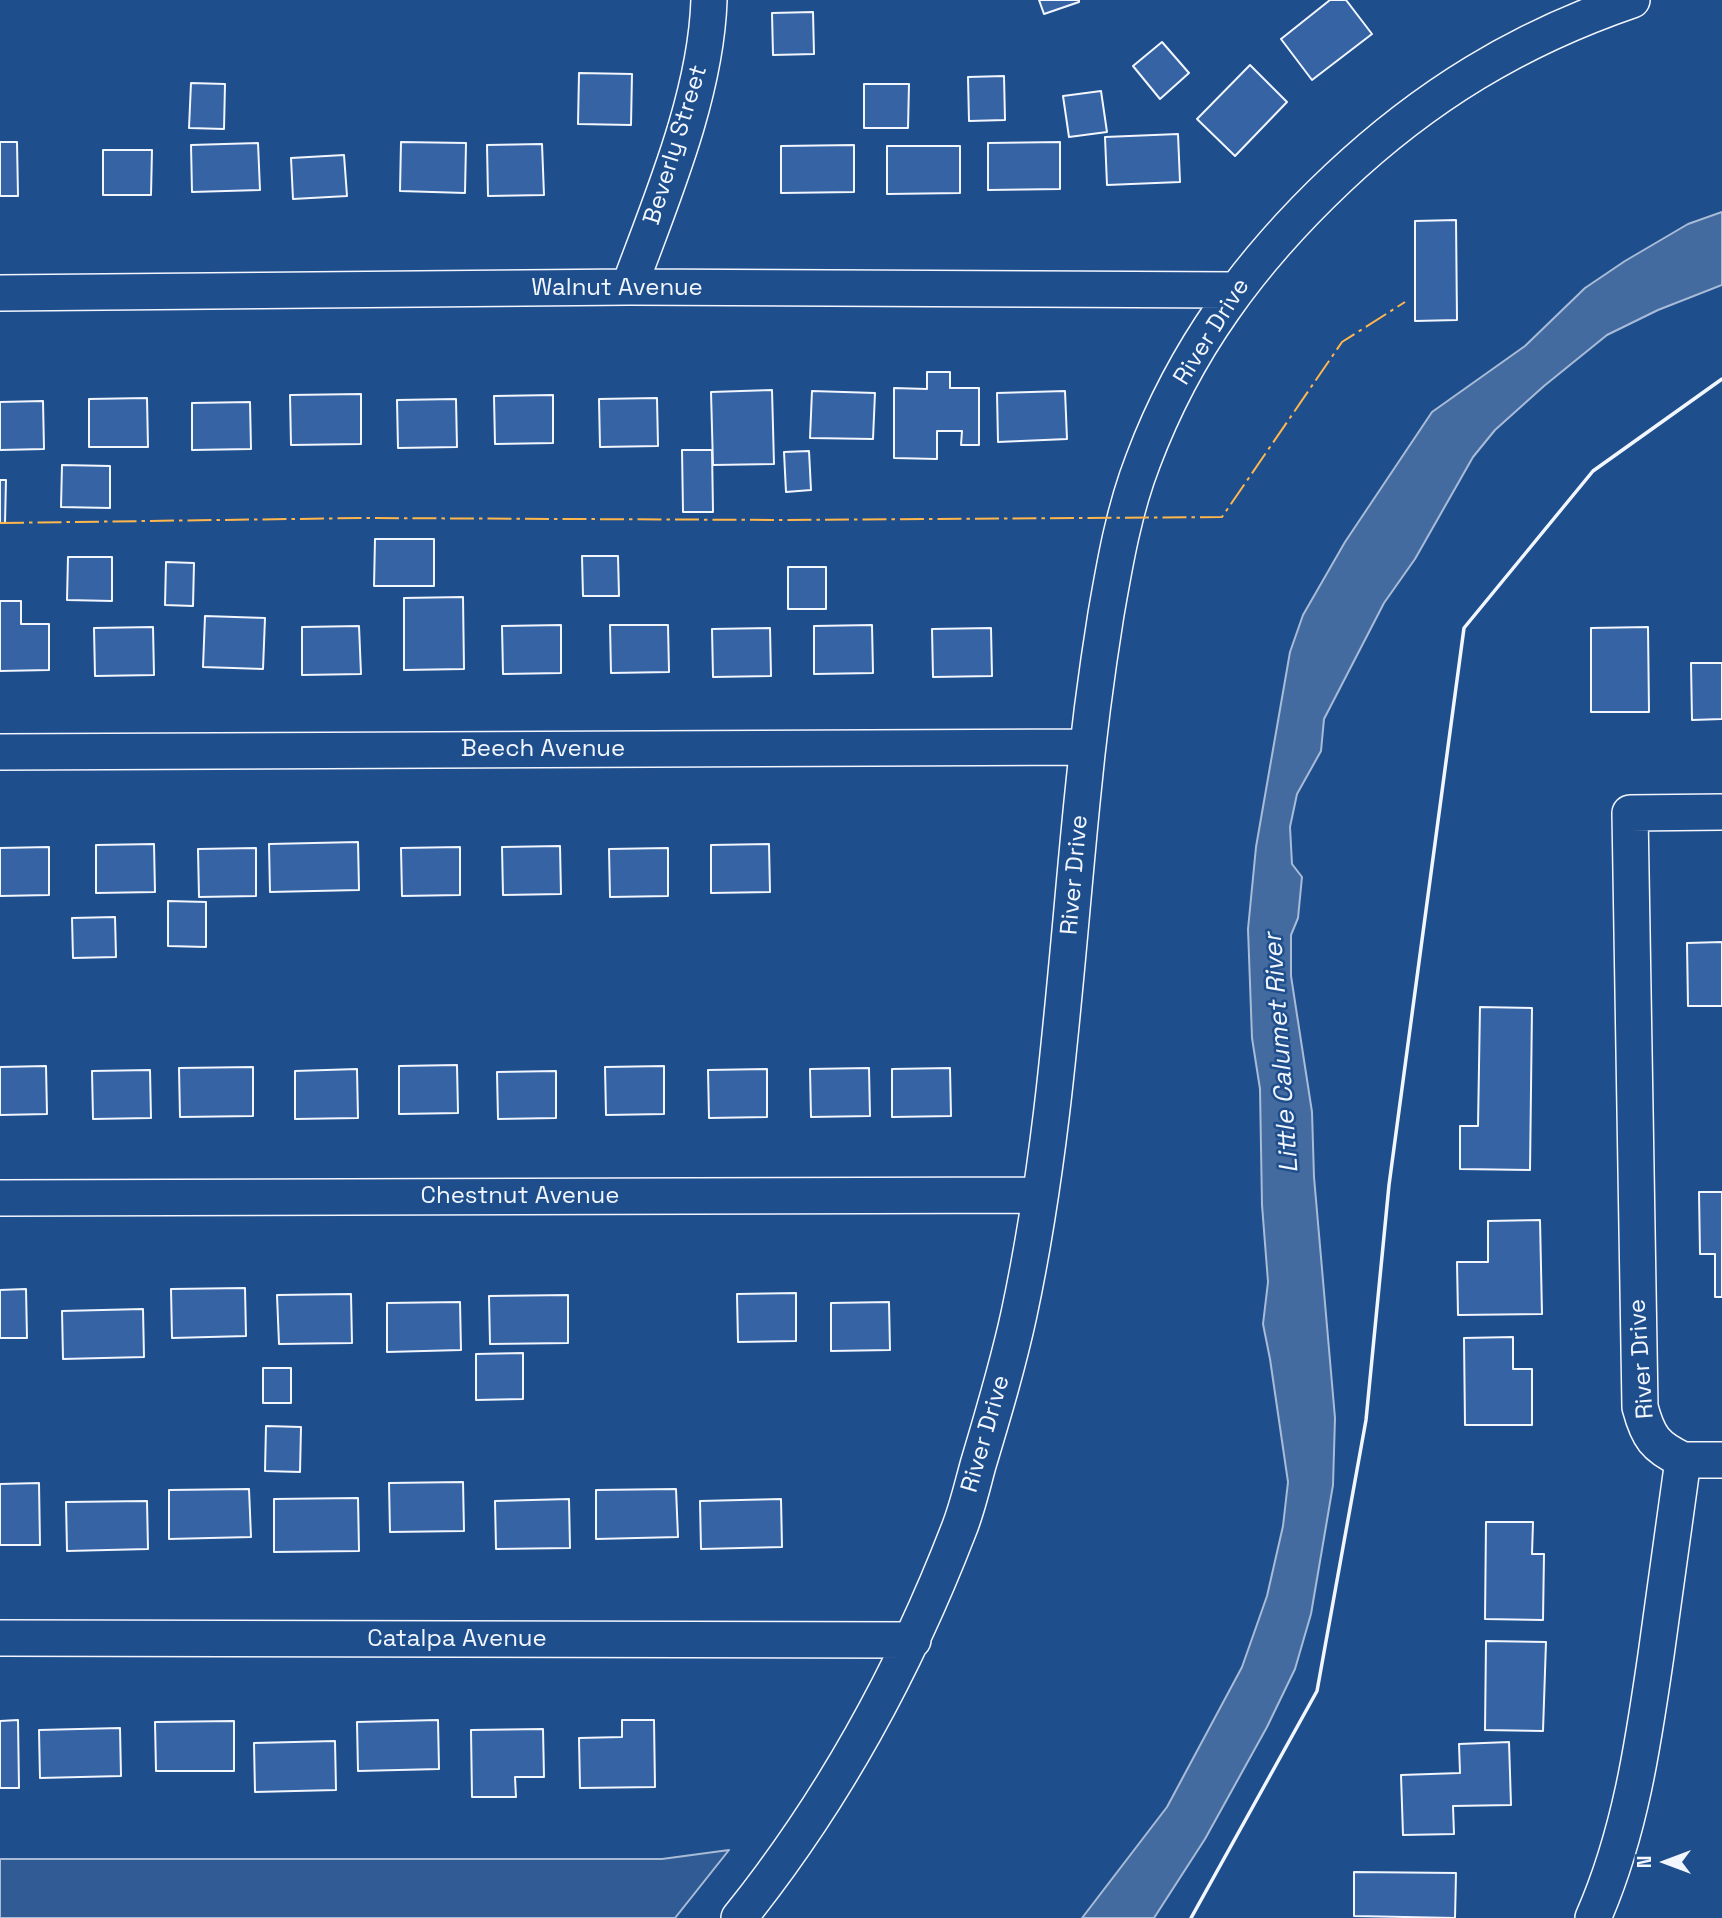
<!DOCTYPE html>
<style>
body{margin:0}
#map{position:relative;width:1722px;height:1918px;overflow:hidden;background:#1f4e8c;font-family:"Space Grotesk",sans-serif}
canvas{display:block}
.north{position:absolute;left:1631px;top:1827px;width:70px;height:70px;-webkit-text-stroke:5px #1f4e8c;paint-order:stroke;rotate:270deg;font-size:19px;font-weight:700;line-height:28px;text-align:center;color:#f2f6ff}
.north::after{content:'';display:block;margin:auto;width:24px;height:32px;background:#f2f6ff;clip-path:polygon(50% 0,100% 100%,50% 72%,0 100%)}
</style>
<div id="map">
<canvas width="1722" height="1918"></canvas>
<div class="north">N</div>
</div>
<script>
const ctx = document.querySelector('canvas').getContext('2d');
ctx.lineJoin = 'round';
function paint(path, color) {
  ctx.fillStyle = color;
  ctx.fill(path, 'evenodd');
}
function strokePath(path, color, width, dash) {
  ctx.strokeStyle = color;
  ctx.lineWidth = width;
  ctx.lineCap = dash ? 'butt' : 'round';
  ctx.setLineDash(dash || []);
  ctx.stroke(path);
}
function write(font, color, halo, rows, align = 'center') {
  ctx.font = font + ' "Space Grotesk",sans-serif';
  ctx.lineWidth = 5;
  ctx.setLineDash([]);
  ctx.textBaseline = 'middle';
  ctx.strokeStyle = halo;
  ctx.fillStyle = color;
  for (const [text, x, y, turn = 0] of rows) {
    ctx.save();
    ctx.translate(x, y);
    ctx.rotate((+turn || 0) * Math.PI / 180);
    ctx.textAlign = isNaN(turn) ? turn : align;
    if (halo) ctx.strokeText(text, 0, 0);
    ctx.fillText(text, 0, 0);
    ctx.restore();
  }
}
const built = new Path2D(`
 M 729,1850 L 675,1918 L 0,1918 L 0,1859 L 662,1859 Z`);
const water = new Path2D(`
 M 1722,212 L 1722,285 L 1658,310 L 1607,335 L 1544,386 L 1495,430 L 1473,457 L 1415,559 L 1384,603 L 1324,719 L 1321,751 L 1297,794 L 1290,827 L 1292,864 L 1302,877 L 1298,918 L 1291,935 L 1291,976 L 1312,1112 L 1314,1177 L 1335,1418 L 1333,1485 L 1311,1614 L 1295,1669 L 1267,1727 L 1205,1839 L 1154,1918 L 1082,1918 L 1167,1807 L 1242,1667 L 1267,1596 L 1283,1526 L 1288,1482 L 1270,1359 L 1263,1324 L 1268,1282 L 1262,1205 L 1260,1089 L 1252,1038 L 1248,929 L 1256,847 L 1290,652 L 1303,615 L 1345,542 L 1432,412 L 1525,346 L 1585,288 L 1625,261 L 1688,224 Z`);
const building = new Path2D(`
 M 1039,0 L 1079,0 L 1079,2 L 1044,14 Z
 M 1330,0 L 1346,0 L 1372,34 L 1312,80 L 1281,39 Z
 M 813,12 L 814,54 L 773,55 L 772,13 Z
 M 1162,42 L 1189,73 L 1160,99 L 1133,66 Z
 M 1250,65 L 1287,102 L 1235,156 L 1197,119 Z
 M 579,73 L 632,74 L 631,125 L 578,124 Z
 M 1004,76 L 1005,120 L 969,121 L 968,77 Z
 M 191,83 L 225,84 L 224,129 L 189,128 Z
 M 864,84 L 909,84 L 908,128 L 864,128 Z
 M 1101,91 L 1107,132 L 1069,137 L 1063,96 Z
 M 1178,134 L 1180,182 L 1107,185 L 1105,137 Z
 M 0,142 L 17,142 L 18,196 L 0,196 Z
 M 401,142 L 466,143 L 465,193 L 400,191 Z
 M 1060,142 L 1060,189 L 988,190 L 988,143 Z
 M 258,143 L 260,190 L 192,192 L 191,145 Z
 M 542,144 L 544,195 L 488,196 L 487,145 Z
 M 854,145 L 854,192 L 781,193 L 781,146 Z
 M 887,146 L 960,146 L 960,193 L 887,194 Z
 M 103,150 L 152,150 L 151,195 L 103,195 Z
 M 344,155 L 347,196 L 293,199 L 291,158 Z
 M 1456,220 L 1457,320 L 1415,321 L 1415,221 Z
 M 927,372 L 950,372 L 950,388 L 979,388 L 979,445 L 961,445 L 962,431 L 937,431 L 937,459 L 894,458 L 894,388 L 927,389 Z
 M 772,390 L 774,464 L 713,465 L 711,392 Z
 M 812,391 L 875,393 L 873,439 L 810,438 Z
 M 1065,391 L 1067,439 L 998,442 L 997,393 Z
 M 361,394 L 361,444 L 291,445 L 290,395 Z
 M 553,395 L 553,443 L 495,444 L 494,396 Z
 M 147,398 L 148,447 L 89,447 L 89,399 Z
 M 657,398 L 658,446 L 600,447 L 599,399 Z
 M 456,399 L 457,447 L 398,448 L 397,400 Z
 M 43,401 L 44,449 L 0,450 L 0,402 Z
 M 250,402 L 251,449 L 192,450 L 192,403 Z
 M 682,450 L 712,450 L 713,512 L 683,512 Z
 M 809,451 L 811,490 L 786,492 L 784,452 Z
 M 62,465 L 110,466 L 110,508 L 61,507 Z
 M 0,480 L 6,480 L 5,523 L 0,523 Z
 M 375,539 L 434,539 L 434,586 L 374,586 Z
 M 582,556 L 618,556 L 619,596 L 583,596 Z
 M 68,557 L 112,557 L 112,601 L 67,600 Z
 M 166,562 L 194,563 L 193,606 L 165,605 Z
 M 788,567 L 826,567 L 826,609 L 788,609 Z
 M 463,597 L 464,669 L 404,670 L 404,598 Z
 M 0,601 L 21,601 L 21,624 L 49,624 L 49,670 L 0,671 Z
 M 205,616 L 265,618 L 263,669 L 203,667 Z
 M 561,625 L 561,673 L 503,674 L 502,626 Z
 M 610,625 L 668,625 L 669,672 L 611,673 Z
 M 872,625 L 873,673 L 814,674 L 814,626 Z
 M 359,626 L 361,674 L 302,675 L 302,627 Z
 M 153,627 L 154,675 L 95,676 L 94,628 Z
 M 1648,627 L 1649,712 L 1591,712 L 1591,628 Z
 M 770,628 L 771,676 L 713,677 L 712,629 Z
 M 991,628 L 992,676 L 933,677 L 932,629 Z
 M 1691,663 L 1722,663 L 1722,719 L 1692,720 Z
 M 358,842 L 359,890 L 270,892 L 269,844 Z
 M 154,844 L 155,892 L 96,893 L 96,845 Z
 M 769,844 L 770,892 L 711,893 L 711,845 Z
 M 560,846 L 561,894 L 503,895 L 502,847 Z
 M 49,847 L 49,895 L 0,896 L 0,848 Z
 M 460,847 L 460,895 L 402,896 L 401,848 Z
 M 256,848 L 256,896 L 199,897 L 198,849 Z
 M 668,848 L 668,896 L 610,897 L 609,849 Z
 M 168,901 L 206,902 L 206,947 L 168,946 Z
 M 115,917 L 116,957 L 73,958 L 72,918 Z
 M 1722,942 L 1722,1006 L 1688,1006 L 1687,943 Z
 M 1480,1007 L 1532,1008 L 1530,1170 L 1460,1169 L 1460,1126 L 1478,1126 Z
 M 457,1065 L 458,1113 L 399,1114 L 399,1066 Z
 M 46,1066 L 47,1114 L 0,1115 L 0,1067 Z
 M 664,1066 L 664,1114 L 606,1115 L 605,1067 Z
 M 253,1067 L 253,1116 L 180,1117 L 179,1068 Z
 M 869,1068 L 870,1116 L 811,1117 L 810,1069 Z
 M 950,1068 L 951,1116 L 892,1117 L 892,1069 Z
 M 357,1069 L 358,1118 L 295,1119 L 295,1071 Z
 M 767,1069 L 767,1117 L 709,1118 L 708,1070 Z
 M 150,1070 L 151,1118 L 93,1119 L 92,1071 Z
 M 556,1071 L 556,1118 L 498,1119 L 497,1072 Z
 M 1699,1192 L 1722,1192 L 1722,1297 L 1715,1297 L 1715,1254 L 1700,1254 Z
 M 1540,1220 L 1542,1314 L 1458,1315 L 1457,1262 L 1488,1262 L 1488,1221 Z
 M 245,1288 L 246,1336 L 172,1338 L 171,1289 Z
 M 26,1289 L 27,1338 L 0,1338 L 0,1290 Z
 M 796,1293 L 796,1341 L 738,1342 L 737,1294 Z
 M 351,1294 L 352,1343 L 279,1344 L 277,1295 Z
 M 568,1295 L 568,1343 L 490,1344 L 489,1296 Z
 M 460,1302 L 461,1350 L 387,1352 L 387,1303 Z
 M 889,1302 L 890,1350 L 831,1351 L 831,1303 Z
 M 143,1309 L 144,1357 L 63,1359 L 62,1311 Z
 M 1513,1337 L 1513,1369 L 1532,1369 L 1532,1425 L 1465,1425 L 1464,1338 Z
 M 523,1353 L 523,1399 L 476,1400 L 476,1354 Z
 M 263,1368 L 291,1368 L 291,1403 L 263,1403 Z
 M 266,1426 L 301,1427 L 300,1472 L 265,1471 Z
 M 463,1482 L 464,1531 L 390,1532 L 389,1483 Z
 M 39,1483 L 40,1545 L 0,1545 L 0,1484 Z
 M 249,1489 L 251,1537 L 169,1539 L 169,1490 Z
 M 676,1489 L 678,1537 L 596,1539 L 596,1490 Z
 M 358,1498 L 359,1551 L 274,1552 L 274,1499 Z
 M 569,1499 L 570,1548 L 496,1549 L 495,1501 Z
 M 781,1499 L 782,1547 L 701,1549 L 700,1501 Z
 M 147,1501 L 148,1549 L 67,1551 L 66,1502 Z
 M 1486,1522 L 1533,1522 L 1532,1554 L 1544,1554 L 1543,1620 L 1485,1619 Z
 M 1486,1641 L 1546,1642 L 1543,1731 L 1485,1730 Z
 M 18,1720 L 19,1788 L 0,1788 L 0,1721 Z
 M 438,1720 L 439,1769 L 358,1771 L 357,1722 Z
 M 622,1720 L 654,1720 L 655,1787 L 580,1788 L 579,1738 L 622,1737 Z
 M 234,1721 L 234,1771 L 156,1771 L 155,1722 Z
 M 120,1728 L 121,1776 L 40,1778 L 39,1730 Z
 M 543,1729 L 544,1777 L 515,1777 L 516,1797 L 472,1797 L 471,1730 Z
 M 335,1741 L 336,1790 L 255,1792 L 254,1743 Z
 M 1509,1742 L 1511,1805 L 1453,1806 L 1454,1834 L 1403,1835 L 1401,1775 L 1460,1773 L 1459,1744 Z
 M 1354,1872 L 1456,1873 L 1455,1918 L 1354,1916 Z`);
const minor = new Path2D(`
 M 629,287 C 662,198 706,95 709,0
 M 0,293 L 629,287 L 1234,290
 M 0,752 L 1087,747
 M 0,1198 L 1040,1195
 M 1683,1460 L 1722,1460
 M 0,1638 L 913,1640
 M 739,1918 C 833,1801 905,1669 959,1529 C 967,1509 972,1487 978,1465 C 993,1415 1008,1365 1019,1314 C 1055,1146 1065,973 1082,802 C 1088,739 1096,676 1106,614 C 1115,562 1124,510 1143,461 C 1185,349 1251,260 1338,178 C 1425,96 1518,39 1632,0
 M 1593,1918 C 1630,1834 1643,1745 1656,1655 C 1665,1590 1674,1525 1683,1460 C 1655,1447 1648,1437 1640,1407 L 1630,813 L 1722,812`);
const wall = new Path2D(`
 M 1191,1918 L 1317,1691 L 1366,1420 L 1389,1185 L 1464,628 L 1593,471 L 1722,379`);
const power = new Path2D(`
 M 0,523 L 364,518 L 782,520 L 1222,517 L 1342,342 L 1405,302`);
const streetNames = [
 ["Beverly Street",676,145,-73],
 ["Walnut Avenue",617,288],
 ["River Drive",1212,332,-58],
 ["Beech Avenue",543,749],
 ["River Drive",1075,875,-85],
 ["Chestnut Avenue",520,1196],
 ["River Drive",1642,1359,-94],
 ["River Drive",986,1434,-74],
 ["Catalpa Avenue",457,1639]
];
const waterNames = [
 ["Little Calumet River",1282,1053,-94]
];
paint(built, '#305b95');
strokePath(built, '#a8bbd7', 2);
paint(water, '#446ba0');
strokePath(water, '#a8bbd7', 2);
paint(building, '#3563a3');
strokePath(building, '#f2f6ff', 2);
strokePath(minor, '#f2f6ff', 38);
strokePath(minor, '#1f4e8c', 35);
strokePath(wall, '#f2f6ff', 3.5);
strokePath(power, '#ffb74d', 2, [24, 5, 3.5, 5]);
write('24px', '#f2f6ff', '#1f4e8c', streetNames);
write('italic 26px', '#f2f6ff', '#1f4e8c', waterNames);
</script>
